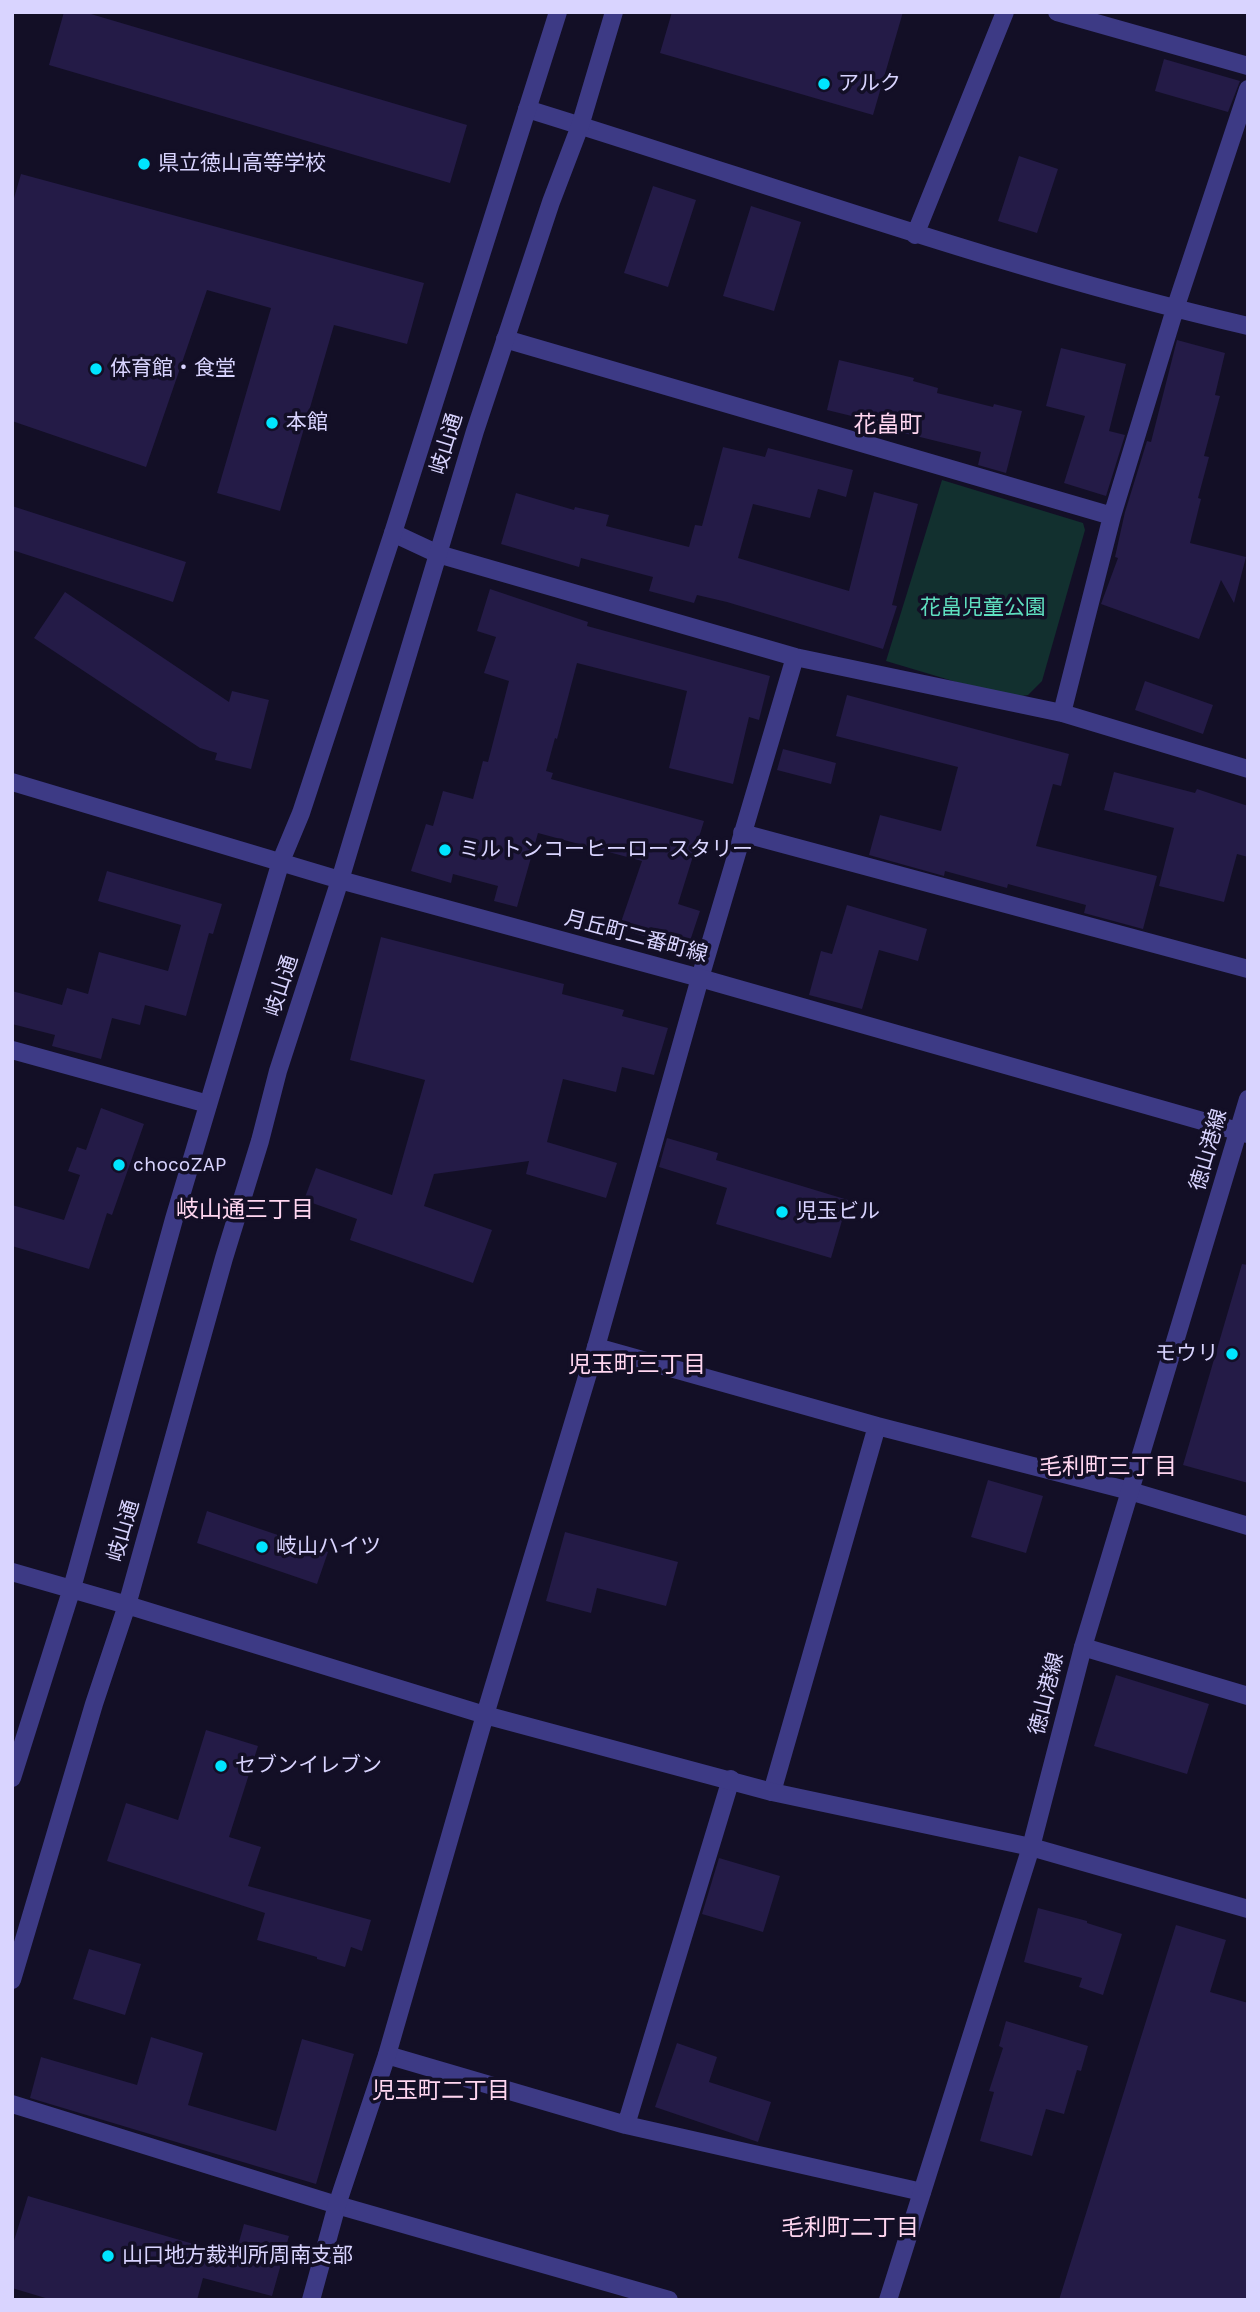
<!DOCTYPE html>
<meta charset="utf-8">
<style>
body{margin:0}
#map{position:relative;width:1260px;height:2312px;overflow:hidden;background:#130f26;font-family:Karla,sans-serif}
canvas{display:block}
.frame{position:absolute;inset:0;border:14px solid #d9d4ff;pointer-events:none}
</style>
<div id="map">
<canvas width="1260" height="2312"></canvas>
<div class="frame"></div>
</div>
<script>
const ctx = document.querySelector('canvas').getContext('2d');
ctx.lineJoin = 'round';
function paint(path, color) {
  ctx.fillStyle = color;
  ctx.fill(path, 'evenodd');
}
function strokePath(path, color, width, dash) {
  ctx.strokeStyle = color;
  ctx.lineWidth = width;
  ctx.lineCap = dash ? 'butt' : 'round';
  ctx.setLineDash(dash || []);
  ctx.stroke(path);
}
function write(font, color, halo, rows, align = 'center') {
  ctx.font = font + ' Karla,"Noto Sans JP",sans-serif';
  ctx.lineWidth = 7;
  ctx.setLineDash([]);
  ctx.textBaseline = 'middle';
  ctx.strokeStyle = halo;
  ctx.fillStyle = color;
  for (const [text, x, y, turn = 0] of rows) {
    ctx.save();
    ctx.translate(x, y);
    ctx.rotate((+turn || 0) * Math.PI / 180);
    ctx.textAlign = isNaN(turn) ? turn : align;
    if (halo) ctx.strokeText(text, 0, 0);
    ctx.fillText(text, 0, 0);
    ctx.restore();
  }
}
const green = new Path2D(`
 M 942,480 L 1083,523 L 1085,530 L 1042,681 L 1028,695 L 1010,698 L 886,661 Z`);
const building = new Path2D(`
 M 64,12 L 84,12 L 467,125 L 450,183 L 49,65 Z
 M 672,12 L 903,12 L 873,115 L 660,53 Z
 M 1164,59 L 1240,81 L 1228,112 L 1155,91 Z
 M 1019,156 L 1058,169 L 1037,233 L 998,221 Z
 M 21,174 L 424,283 L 407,344 L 334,325 L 280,511 L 217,493 L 271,308 L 207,290 L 146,467 L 12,421 L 12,205 Z
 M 653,186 L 696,200 L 668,287 L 624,273 Z
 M 751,206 L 801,222 L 774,311 L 723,296 Z
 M 1177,340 L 1225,353 L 1215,395 L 1220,396 L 1204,456 L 1209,457 L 1198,498 L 1201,499 L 1190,543 L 1246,557 L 1234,603 L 1221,580 L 1199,639 L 1101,604 L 1118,558 L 1115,557 L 1125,512 L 1147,441 L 1151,442 Z
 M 1061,348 L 1126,364 L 1109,431 L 1125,435 L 1106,496 L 1064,483 L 1085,416 L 1046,406 Z
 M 839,360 L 914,378 L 913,381 L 938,388 L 937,393 L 993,407 L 994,404 L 1022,411 L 1006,473 L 978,465 L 981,452 L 863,423 L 864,419 L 827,410 Z
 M 723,447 L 765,457 L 768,448 L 853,470 L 846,497 L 818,489 L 810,518 L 753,504 L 738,558 L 849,591 L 874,492 L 918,504 L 892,605 L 897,606 L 883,649 L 727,602 L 697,595 L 694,603 L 649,591 L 653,577 L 581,558 L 579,567 L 501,544 L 516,493 L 574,510 L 575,507 L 609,515 L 606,526 L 689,547 L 695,525 L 702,526 Z
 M 12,506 L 186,562 L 173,602 L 12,550 Z
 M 490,589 L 588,622 L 587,626 L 770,676 L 759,720 L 749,717 L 733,784 L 669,768 L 687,691 L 577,663 L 557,739 L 555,738 L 546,771 L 553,773 L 551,779 L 704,821 L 678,904 L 700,911 L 687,950 L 619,928 L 642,861 L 538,833 L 517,907 L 494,901 L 498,886 L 453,874 L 451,883 L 411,871 L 426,824 L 433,826 L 443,791 L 473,799 L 483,761 L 488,762 L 509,681 L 484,673 L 496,637 L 477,631 Z
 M 65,592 L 229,702 L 232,691 L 269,700 L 251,769 L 215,760 L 217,753 L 200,748 L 34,638 Z
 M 1145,681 L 1213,705 L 1203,734 L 1135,710 Z
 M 847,695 L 1069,754 L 1061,786 L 1053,784 L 1036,846 L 1157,876 L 1143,929 L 1084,913 L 1086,905 L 1008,884 L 1007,888 L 945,871 L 944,876 L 869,855 L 880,815 L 941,831 L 958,767 L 836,736 Z
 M 783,749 L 836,763 L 831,784 L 777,770 Z
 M 1114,772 L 1195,793 L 1197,789 L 1248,806 L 1248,857 L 1237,854 L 1224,902 L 1159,886 L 1174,828 L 1104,810 Z
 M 107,871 L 222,904 L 213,934 L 209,933 L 186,1016 L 145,1005 L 140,1025 L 112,1018 L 101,1059 L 52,1046 L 55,1035 L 12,1024 L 12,991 L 62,1005 L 67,988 L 88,994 L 99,952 L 168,971 L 181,925 L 98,901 Z
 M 847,905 L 927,929 L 918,961 L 879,950 L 862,1009 L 809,995 L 821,951 L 832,954 Z
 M 381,937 L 564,984 L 562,994 L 624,1010 L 622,1016 L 668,1028 L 654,1075 L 622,1067 L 616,1092 L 563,1079 L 547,1142 L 617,1163 L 606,1198 L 526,1174 L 529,1161 L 434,1174 L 424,1206 L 492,1230 L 473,1283 L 350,1240 L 357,1219 L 304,1200 L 316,1168 L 392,1195 L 425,1080 L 350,1060 Z
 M 101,1108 L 144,1124 L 112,1215 L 107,1213 L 89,1269 L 12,1246 L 12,1205 L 64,1220 L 80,1175 L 68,1171 L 77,1147 L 86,1150 Z
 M 667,1138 L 718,1153 L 716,1160 L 848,1200 L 831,1258 L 716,1224 L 727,1188 L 659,1167 Z
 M 1242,1264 L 1248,1265 L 1248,1483 L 1183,1465 Z
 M 988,1480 L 1043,1496 L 1026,1553 L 971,1537 Z
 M 207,1511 L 328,1552 L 317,1584 L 197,1543 Z
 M 565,1532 L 678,1562 L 666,1606 L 597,1588 L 591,1613 L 546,1601 Z
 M 1116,1675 L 1209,1704 L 1187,1774 L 1094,1746 Z
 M 206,1730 L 258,1746 L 229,1837 L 261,1847 L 248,1886 L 371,1920 L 362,1951 L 351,1947 L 345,1967 L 317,1959 L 317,1957 L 257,1940 L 265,1913 L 107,1861 L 126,1803 L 178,1820 Z
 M 719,1858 L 780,1876 L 763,1932 L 702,1914 Z
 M 1038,1908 L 1087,1921 L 1087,1923 L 1122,1934 L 1103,1995 L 1079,1987 L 1082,1978 L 1024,1962 Z
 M 1176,1925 L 1226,1940 L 1210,1992 L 1248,2003 L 1248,2300 L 1059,2300 Z
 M 89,1949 L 141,1964 L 125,2015 L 73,1999 Z
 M 1006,2021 L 1088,2046 L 1081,2071 L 1077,2070 L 1064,2114 L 1046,2109 L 1032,2156 L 980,2141 L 994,2092 L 989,2091 L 1003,2048 L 999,2046 Z
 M 151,2037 L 203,2053 L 188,2105 L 276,2131 L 302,2039 L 354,2054 L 316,2184 L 30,2098 L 41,2057 L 137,2085 Z
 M 677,2043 L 717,2057 L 709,2082 L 771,2102 L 758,2142 L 655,2107 Z
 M 28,2196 L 235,2256 L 244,2224 L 289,2236 L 272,2296 L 203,2278 L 197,2300 L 52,2300 L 12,2288 L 12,2247 Z`);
const minor = new Path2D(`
 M 1057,12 L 1248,66
 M 527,109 C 767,183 1003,269 1248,326
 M 915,235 L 1005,12
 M 505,339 L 1112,516
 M 393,533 L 438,554 L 795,657 L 1062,713 L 1248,769
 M 1062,713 L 1112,516 L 1175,309 L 1248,89
 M 742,833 L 1248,969
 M 700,978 L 795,657
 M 12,1050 L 208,1104
 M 596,1347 L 877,1426 L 1130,1491 L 1248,1526
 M 1083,1647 L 1248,1696
 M 772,1792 L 877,1426
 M 387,2055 L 626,2125 L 922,2192
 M 12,2104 L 337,2205 L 669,2300
 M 626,2125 L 731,1779`);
const tertiary = new Path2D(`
 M 12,782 L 340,880 L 700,978 L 1248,1134
 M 12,1572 L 127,1605 L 485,1715 L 772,1792 L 1031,1847 L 1248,1909
 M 12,1778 L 72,1588 L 174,1219 L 281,861 L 301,813 L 393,533 L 558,12
 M 12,1980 L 94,1704 L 127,1605 L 224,1258 L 260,1141 L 278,1071 L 340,880 L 475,431 L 551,202 L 580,126 L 614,12
 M 311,2300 L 337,2205 L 387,2055 L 485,1715 L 596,1347 L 700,978
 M 888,2300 L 1031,1847 L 1083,1647 L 1248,1099`);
const markers = [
 [824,84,7,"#00e5ff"],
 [144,164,7,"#00e5ff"],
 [96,369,7,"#00e5ff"],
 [272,423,7,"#00e5ff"],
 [445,850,7,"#00e5ff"],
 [119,1165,7,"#00e5ff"],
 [782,1212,7,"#00e5ff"],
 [1232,1354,7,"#00e5ff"],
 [262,1547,7,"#00e5ff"],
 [221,1766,7,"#00e5ff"],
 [108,2256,7,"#00e5ff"]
];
const poiNames = [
 ["アルク",838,84],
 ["県立徳山高等学校",158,164],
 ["体育館・食堂",110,369],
 ["本館",286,423],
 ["ミルトンコーヒーロースタリー",459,850],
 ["chocoZAP",133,1165],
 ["児玉ビル",796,1212],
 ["モウリ",1218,1354,"right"],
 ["岐山ハイツ",276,1547],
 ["セブンイレブン",235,1766],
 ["山口地方裁判所周南支部",122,2256]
];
const streetNames = [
 ["岐山通",447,444,-73],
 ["月丘町二番町線",636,937,15],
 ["岐山通",282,986,-72],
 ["徳山港線",1209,1150,-74],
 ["岐山通",124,1531,-74],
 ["徳山港線",1047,1694,-76]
];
const parkNames = [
 ["花畠児童公園",983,608]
];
const neighbourhoodNames = [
 ["花畠町",888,425],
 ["岐山通三丁目",245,1210],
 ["児玉町三丁目",637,1365],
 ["毛利町三丁目",1108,1467],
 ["児玉町二丁目",441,2091],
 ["毛利町二丁目",850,2228]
];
paint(green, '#12302f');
paint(building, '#241b47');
strokePath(minor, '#3d3a85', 18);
strokePath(tertiary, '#3d3a85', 18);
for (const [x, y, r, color] of markers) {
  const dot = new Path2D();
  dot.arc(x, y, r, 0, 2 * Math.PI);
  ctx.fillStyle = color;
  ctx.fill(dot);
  strokePath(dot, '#130f26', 2.5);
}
write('21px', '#d9d4ff', '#130f26', poiNames, 'left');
write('21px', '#d9d4ff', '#130f26', streetNames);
write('21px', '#5fe0c0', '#130f26', parkNames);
write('23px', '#ffd6f0', '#130f26', neighbourhoodNames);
</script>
